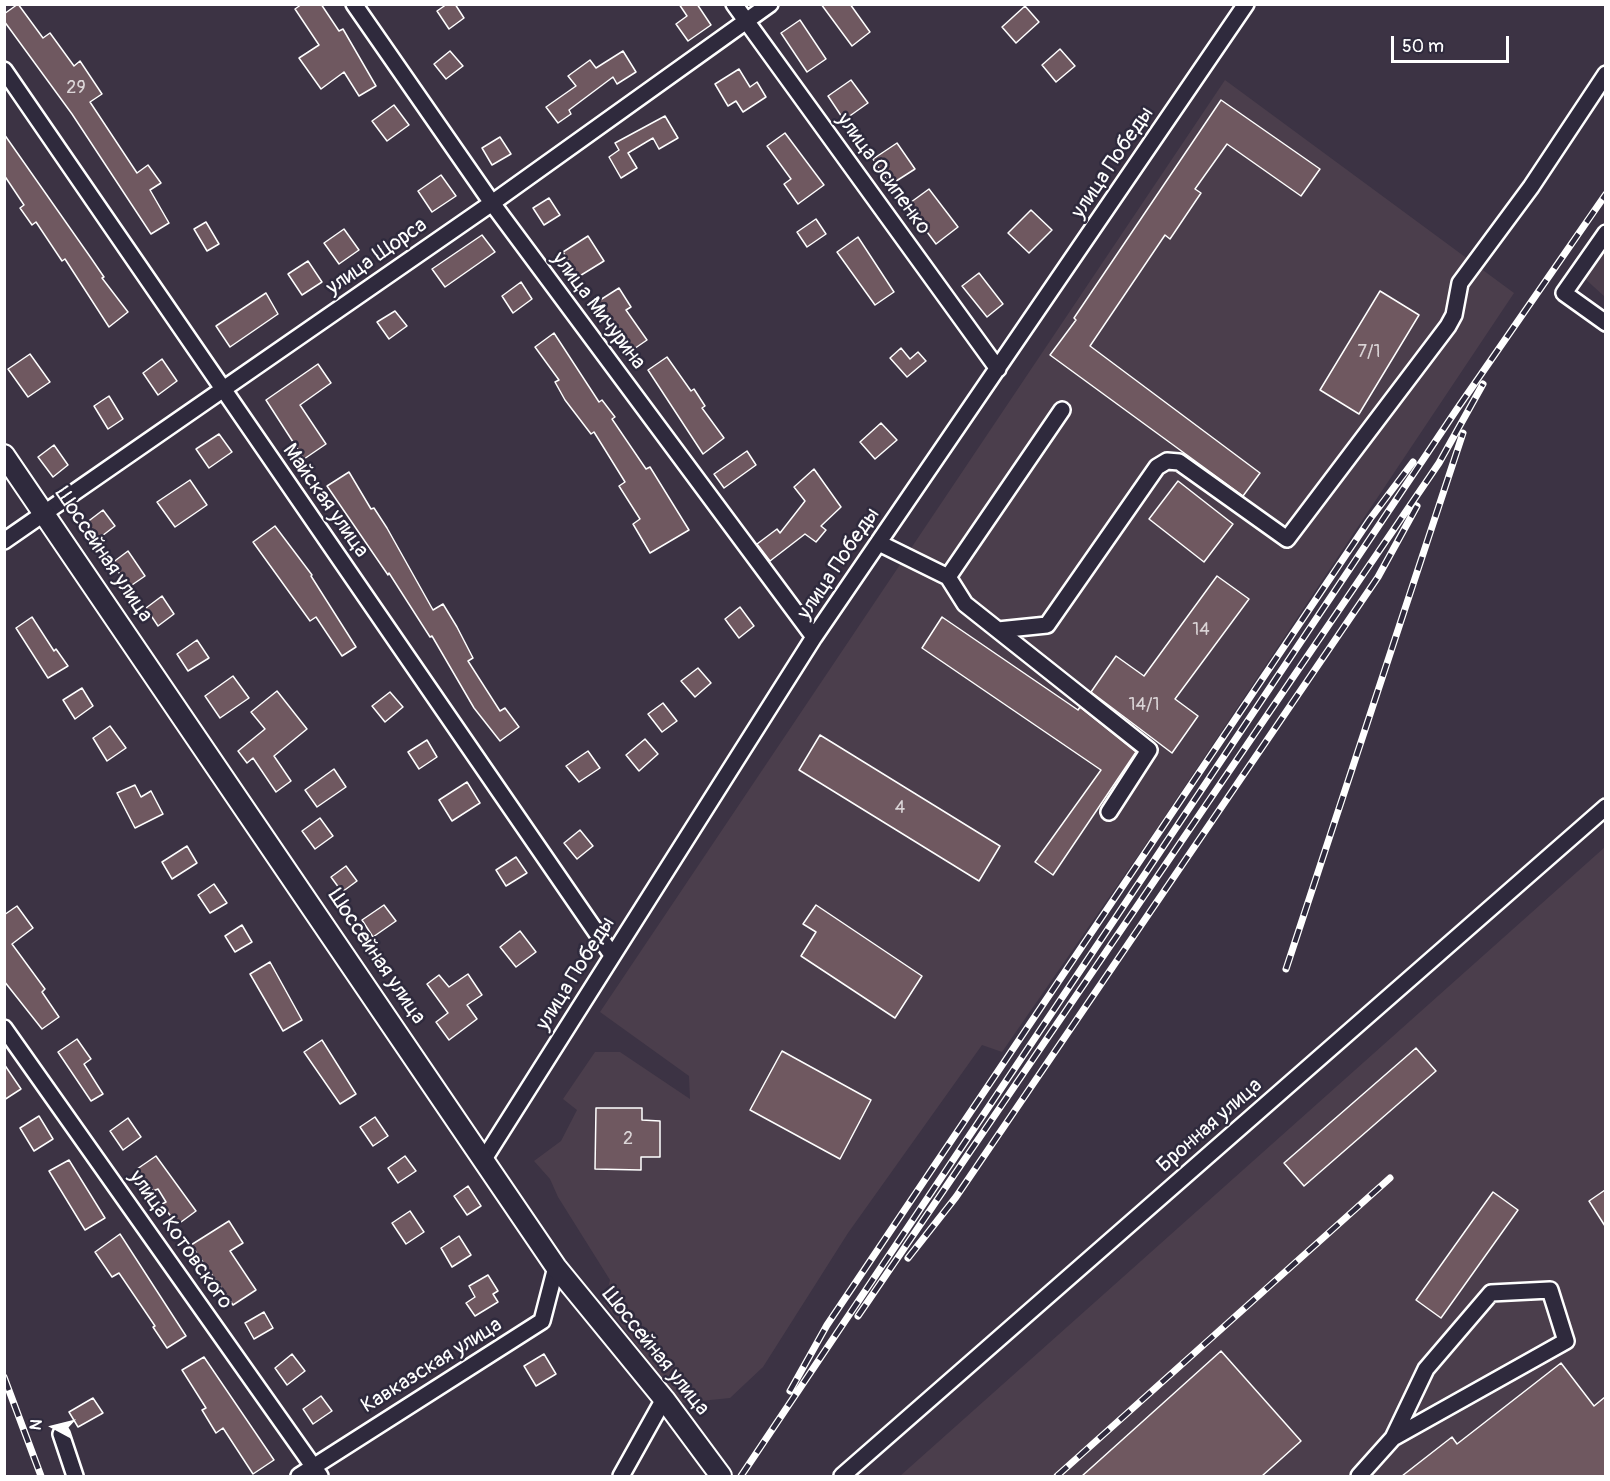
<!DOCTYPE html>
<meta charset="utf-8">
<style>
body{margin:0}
#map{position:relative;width:1610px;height:1481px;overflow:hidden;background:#3c3344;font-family:Pangolin,sans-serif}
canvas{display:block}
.frame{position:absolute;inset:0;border:6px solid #fff;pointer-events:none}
.north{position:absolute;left:24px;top:1397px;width:60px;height:60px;-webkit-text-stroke:4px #2f2a3d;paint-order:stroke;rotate:277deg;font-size:16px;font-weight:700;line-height:24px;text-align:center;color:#fff}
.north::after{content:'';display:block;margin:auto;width:21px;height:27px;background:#fff;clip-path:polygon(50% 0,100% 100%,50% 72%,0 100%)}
.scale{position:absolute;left:1391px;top:36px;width:118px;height:27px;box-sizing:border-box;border:3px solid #fff;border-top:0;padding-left:8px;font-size:18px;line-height:21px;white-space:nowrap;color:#fff;-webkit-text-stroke:4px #2f2a3d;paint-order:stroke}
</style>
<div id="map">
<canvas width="1610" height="1481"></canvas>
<div class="frame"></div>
<div class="north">N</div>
<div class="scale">50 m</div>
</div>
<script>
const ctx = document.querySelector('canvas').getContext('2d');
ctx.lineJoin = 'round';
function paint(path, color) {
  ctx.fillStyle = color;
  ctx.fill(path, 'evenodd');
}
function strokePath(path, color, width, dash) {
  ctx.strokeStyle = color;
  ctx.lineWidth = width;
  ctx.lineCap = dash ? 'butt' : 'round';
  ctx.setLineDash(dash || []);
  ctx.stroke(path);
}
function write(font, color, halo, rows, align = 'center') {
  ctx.font = font + ' Pangolin,sans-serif';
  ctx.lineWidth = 5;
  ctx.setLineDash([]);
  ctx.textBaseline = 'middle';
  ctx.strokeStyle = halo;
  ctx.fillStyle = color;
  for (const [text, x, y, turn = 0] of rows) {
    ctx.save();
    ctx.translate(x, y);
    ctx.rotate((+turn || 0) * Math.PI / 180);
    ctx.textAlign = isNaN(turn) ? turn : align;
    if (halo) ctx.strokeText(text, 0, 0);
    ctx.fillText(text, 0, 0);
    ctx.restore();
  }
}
const built = new Path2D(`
 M 1225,80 L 1514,293 L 1155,831 L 1002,1052 L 982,1045 L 848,1233 L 763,1367 L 730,1398 L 681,1403 L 604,1303 L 610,1280 L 558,1197 L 550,1179 L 534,1161 L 561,1141 L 577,1110 L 563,1099 L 595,1052 L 620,1052 L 690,1099 L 689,1076 L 600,1012 Z
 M 1605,244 L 1605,297 L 1582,276 Z
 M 1605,847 L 1605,1476 L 900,1476 Z`);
const building = new Path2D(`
 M 18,4 L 43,38 L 50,33 L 74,66 L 80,61 L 102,94 L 90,102 L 137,173 L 148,165 L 161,183 L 150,190 L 169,223 L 151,234 L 72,114 L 4,21 L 4,14 Z
 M 302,4 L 321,4 L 339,31 L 343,29 L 376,86 L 359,96 L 344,72 L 321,89 L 299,58 L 319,45 L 295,9 Z
 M 447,4 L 455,4 L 464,18 L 449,29 L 437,11 Z
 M 679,4 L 697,4 L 711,25 L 688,41 L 676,24 L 687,16 Z
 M 821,4 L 850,4 L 870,32 L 852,46 Z
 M 1025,6 L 1039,22 L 1016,43 L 1002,27 Z
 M 800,20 L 826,59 L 807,72 L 781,33 Z
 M 1060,49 L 1075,66 L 1056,82 L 1042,65 Z
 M 450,51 L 463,66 L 446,79 L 434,64 Z
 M 623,51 L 636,72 L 617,84 L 613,77 L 569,110 L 571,114 L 558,123 L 546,107 L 576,86 L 568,76 L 590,60 L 596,68 Z
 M 739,69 L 750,87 L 757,82 L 766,97 L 743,112 L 736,101 L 728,106 L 715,84 Z
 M 851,80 L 868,103 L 844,120 L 828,96 Z
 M 1221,100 L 1320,169 L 1301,196 L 1227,144 L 1195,189 L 1201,193 L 1170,239 L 1165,235 L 1090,346 L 1260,473 L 1243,496 L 1050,355 L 1076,320 L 1074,318 Z
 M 394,105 L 409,125 L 387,141 L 372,121 Z
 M 665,116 L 678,138 L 659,149 L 653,138 L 628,153 L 637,168 L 621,178 L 609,157 L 619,150 L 615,143 Z
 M 785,133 L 824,185 L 798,204 L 784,184 L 791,179 L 767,146 Z
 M 4,134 L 91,258 L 104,277 L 102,278 L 128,312 L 109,327 L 65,259 L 62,261 L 36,222 L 32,225 L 20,208 L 24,205 L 4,175 Z
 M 500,137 L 511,154 L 492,165 L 482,148 Z
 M 897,143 L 915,169 L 890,185 L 873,159 Z
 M 441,175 L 456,196 L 432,212 L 418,191 Z
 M 929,189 L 958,227 L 936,244 L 907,205 Z
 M 549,198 L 560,215 L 544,225 L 533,208 Z
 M 1031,210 L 1052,230 L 1029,253 L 1008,233 Z
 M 816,219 L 826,234 L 807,247 L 797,232 Z
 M 206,222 L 219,244 L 207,251 L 194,229 Z
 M 344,229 L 359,250 L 339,264 L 324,243 Z
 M 482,235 L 495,252 L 445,287 L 432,269 Z
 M 588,236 L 604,261 L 578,277 L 563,252 Z
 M 858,237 L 894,292 L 875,305 L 837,252 Z
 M 308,261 L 322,282 L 302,295 L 288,274 Z
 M 979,273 L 1003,304 L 987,317 L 962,286 Z
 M 521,282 L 532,299 L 513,313 L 502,296 Z
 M 619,288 L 631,307 L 626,310 L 647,340 L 628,353 L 597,302 Z
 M 1380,291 L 1419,315 L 1359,414 L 1320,390 Z
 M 266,293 L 278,314 L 230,347 L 216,326 Z
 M 395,311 L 407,326 L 389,339 L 377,322 Z
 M 554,333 L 599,402 L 602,400 L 615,417 L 612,419 L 646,469 L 650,467 L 689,530 L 650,553 L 633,524 L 640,519 L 619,486 L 625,482 L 594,432 L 591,434 L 565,400 L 555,382 L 559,380 L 535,347 Z
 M 901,348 L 910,359 L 918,352 L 926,361 L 907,377 L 890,358 Z
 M 30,354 L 50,382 L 28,397 L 8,369 Z
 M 667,357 L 691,391 L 694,389 L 705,406 L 702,408 L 724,438 L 703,454 L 648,370 Z
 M 162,359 L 177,381 L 158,395 L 143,373 Z
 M 318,364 L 331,383 L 300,405 L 326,444 L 304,459 L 266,400 Z
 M 109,396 L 123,419 L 108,429 L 94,406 Z
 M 881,423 L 897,440 L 875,459 L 860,442 Z
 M 219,434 L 232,452 L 209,468 L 196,449 Z
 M 54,445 L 68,465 L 53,477 L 38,457 Z
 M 747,451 L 756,465 L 724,488 L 714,474 Z
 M 814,469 L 841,507 L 821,526 L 826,530 L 816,542 L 805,534 L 770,561 L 757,544 L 777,529 L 780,533 L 805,501 L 794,487 Z
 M 349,472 L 371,509 L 374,508 L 387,528 L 433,610 L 443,604 L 457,627 L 473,658 L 468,661 L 500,711 L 505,708 L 519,727 L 500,741 L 474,708 L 432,636 L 430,637 L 389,573 L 388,575 L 327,486 Z
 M 190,480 L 207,505 L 175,527 L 157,502 Z
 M 1178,481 L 1233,524 L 1204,562 L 1149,519 Z
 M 103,510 L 115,526 L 98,539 L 86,523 Z
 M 275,526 L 312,575 L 311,576 L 356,647 L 342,656 L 316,617 L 310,621 L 253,542 Z
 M 128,551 L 145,576 L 129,587 L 112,563 Z
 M 1217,576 L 1249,599 L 1175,699 L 1198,716 L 1172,753 L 1091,692 L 1116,656 L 1144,676 Z
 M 162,596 L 174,614 L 158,626 L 146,608 Z
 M 740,607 L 754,626 L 739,638 L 725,619 Z
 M 32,617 L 54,651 L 56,649 L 68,666 L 48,678 L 16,628 Z
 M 942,617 L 1078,710 L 1080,707 L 1136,752 L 1053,875 L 1035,862 L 1101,770 L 922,648 Z
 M 197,640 L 209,658 L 188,671 L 177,654 Z
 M 698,668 L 711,683 L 695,697 L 681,681 Z
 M 233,676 L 249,698 L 220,718 L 205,696 Z
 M 82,688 L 93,706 L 75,719 L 63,700 Z
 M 277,691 L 307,729 L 274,756 L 291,781 L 276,792 L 253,758 L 247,763 L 238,751 L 265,729 L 251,712 Z
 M 390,692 L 403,707 L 385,722 L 372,706 Z
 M 663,703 L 677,721 L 662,732 L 648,714 Z
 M 110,726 L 126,748 L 107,761 L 93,738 Z
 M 820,735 L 1000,846 L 979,881 L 799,770 Z
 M 645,739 L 658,754 L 639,771 L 626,755 Z
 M 427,740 L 437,757 L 419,769 L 408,752 Z
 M 588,751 L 600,768 L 579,782 L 566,766 Z
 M 334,769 L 346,787 L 317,807 L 305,790 Z
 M 467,782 L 480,803 L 452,821 L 439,800 Z
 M 135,785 L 141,797 L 151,791 L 163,814 L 135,828 L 117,793 Z
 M 320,818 L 333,836 L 315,849 L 302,831 Z
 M 580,830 L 593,846 L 577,859 L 564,843 Z
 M 187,846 L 197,863 L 172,879 L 162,862 Z
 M 516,857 L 527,873 L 506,886 L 496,870 Z
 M 346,866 L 357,881 L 342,892 L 331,877 Z
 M 214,884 L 227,903 L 210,913 L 198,895 Z
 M 384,905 L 396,921 L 373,937 L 362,920 Z
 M 816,905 L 922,976 L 895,1018 L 801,956 L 816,932 L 803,924 Z
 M 17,906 L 33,928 L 12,944 L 45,989 L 42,992 L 59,1017 L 42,1029 L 4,981 L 4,915 Z
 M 242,925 L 252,942 L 235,952 L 225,936 Z
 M 520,931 L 536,952 L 516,967 L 500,947 Z
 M 270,962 L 302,1020 L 283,1031 L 250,974 Z
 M 468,974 L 482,995 L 467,1005 L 477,1019 L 449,1040 L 436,1022 L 448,1013 L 427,984 L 439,975 L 449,987 Z
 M 77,1039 L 91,1059 L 84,1064 L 103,1094 L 91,1101 L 58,1052 Z
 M 322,1040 L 356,1094 L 340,1104 L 304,1052 Z
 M 1416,1048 L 1436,1071 L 1304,1186 L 1284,1163 Z
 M 782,1051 L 871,1100 L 840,1159 L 750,1110 Z
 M 4,1064 L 21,1089 L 4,1100 Z
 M 596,1108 L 642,1108 L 642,1120 L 660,1121 L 660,1157 L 641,1157 L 641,1170 L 595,1169 Z
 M 39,1116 L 53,1139 L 34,1151 L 20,1128 Z
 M 375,1117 L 388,1136 L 373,1146 L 360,1127 Z
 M 128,1118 L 141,1137 L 123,1150 L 110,1131 Z
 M 156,1156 L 196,1211 L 177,1225 L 162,1204 L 166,1202 L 158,1189 L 153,1191 L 137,1169 Z
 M 405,1156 L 416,1171 L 398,1183 L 388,1168 Z
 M 69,1160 L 105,1218 L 85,1230 L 49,1171 Z
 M 468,1186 L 481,1206 L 467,1215 L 454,1196 Z
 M 1605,1190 L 1605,1226 L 1589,1201 Z
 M 1493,1192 L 1518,1210 L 1441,1318 L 1416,1300 Z
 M 410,1211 L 424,1232 L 406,1244 L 392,1223 Z
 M 229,1221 L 243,1243 L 230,1251 L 256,1290 L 233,1305 L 191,1245 Z
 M 120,1234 L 186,1336 L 167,1348 L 153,1327 L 155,1326 L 119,1273 L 112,1277 L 95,1252 Z
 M 459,1236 L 471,1255 L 452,1267 L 441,1248 Z
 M 488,1275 L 498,1291 L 493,1294 L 498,1302 L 475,1316 L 466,1303 L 475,1297 L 469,1286 Z
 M 264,1312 L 273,1328 L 254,1339 L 245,1323 Z
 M 1221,1351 L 1301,1441 L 1262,1476 L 1082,1476 Z
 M 292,1354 L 305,1371 L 287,1385 L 275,1368 Z
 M 544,1354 L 556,1374 L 536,1386 L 524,1366 Z
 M 204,1357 L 274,1460 L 253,1474 L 223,1428 L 216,1433 L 202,1410 L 206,1408 L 182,1370 Z
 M 1561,1363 L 1594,1406 L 1605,1397 L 1605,1476 L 1402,1476 L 1452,1437 L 1457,1444 Z
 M 321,1396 L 332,1411 L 313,1424 L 303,1409 Z
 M 93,1398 L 103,1413 L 78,1427 L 69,1412 Z`);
const minor = new Path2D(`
 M 354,4 L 492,203 L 814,637
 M 734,4 L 998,369
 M 4,70 L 612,955
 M 1606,233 L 1564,293 L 1606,323
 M 4,541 L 492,203 L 770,4
 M 879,543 L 948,577 L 965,604 L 1149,750 L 1109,812
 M 948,577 L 1062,410
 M 998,630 L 1047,625 L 1157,467 L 1167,461 L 1179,462 L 1287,539 L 1448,326 L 1454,315 L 1460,283 L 1531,187 L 1606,74
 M 4,1028 L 320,1476
 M 484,1159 L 814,637 L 1246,4
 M 61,1434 L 75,1476
 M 299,1476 L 542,1321 L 556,1267
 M 621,1476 L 664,1399
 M 842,1476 L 1606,807
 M 1359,1476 L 1393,1438 L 1426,1369 L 1491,1293 L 1550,1290 L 1566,1341 L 1393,1438`);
const major = new Path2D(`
 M 4,455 L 556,1267 L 664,1399 L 721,1476`);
const rail = new Path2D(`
 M 1286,969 L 1463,433
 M 908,1258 L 956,1197 L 1378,577 L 1417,506
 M 858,1316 L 1439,463 L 1483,384
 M 4,1377 L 41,1476
 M 790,1391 L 827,1325 L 1370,519 L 1413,462
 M 741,1476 L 1457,409 L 1606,194
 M 1057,1476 L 1390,1178`);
const numberNames = [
 ["29",76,88],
 ["7/1",1369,352],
 ["14",1201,630],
 ["14/1",1144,705],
 ["4",900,808],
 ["2",628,1139]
];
const streetNames = [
 ["улица Победы",1113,163,-56],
 ["улица Осипенко",883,174,54],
 ["улица Щорса",377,257,-35],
 ["улица Мичурина",598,311,53],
 ["Майская улица",325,501,55],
 ["Шоссейная улица",103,555,56],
 ["улица Победы",839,564,-56],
 ["Шоссейная улица",376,957,56],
 ["улица Победы",576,974,-58],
 ["Бронная улица",1210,1126,-41],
 ["улица Котовского",180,1240,55],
 ["Шоссейная улица",655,1352,51],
 ["Кавказская улица",432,1366,-32]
];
paint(built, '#4b3e4c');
paint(building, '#6f5860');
strokePath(building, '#fff', 1.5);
strokePath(minor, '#fff', 20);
strokePath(major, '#fff', 24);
strokePath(minor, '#2f2a3d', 15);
strokePath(major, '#2f2a3d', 20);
strokePath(rail, '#fff', 7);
strokePath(rail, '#2f2a3d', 4.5, [14]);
write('18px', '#dbd5d7', null, numberNames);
write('21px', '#fff', '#2f2a3d', streetNames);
</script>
